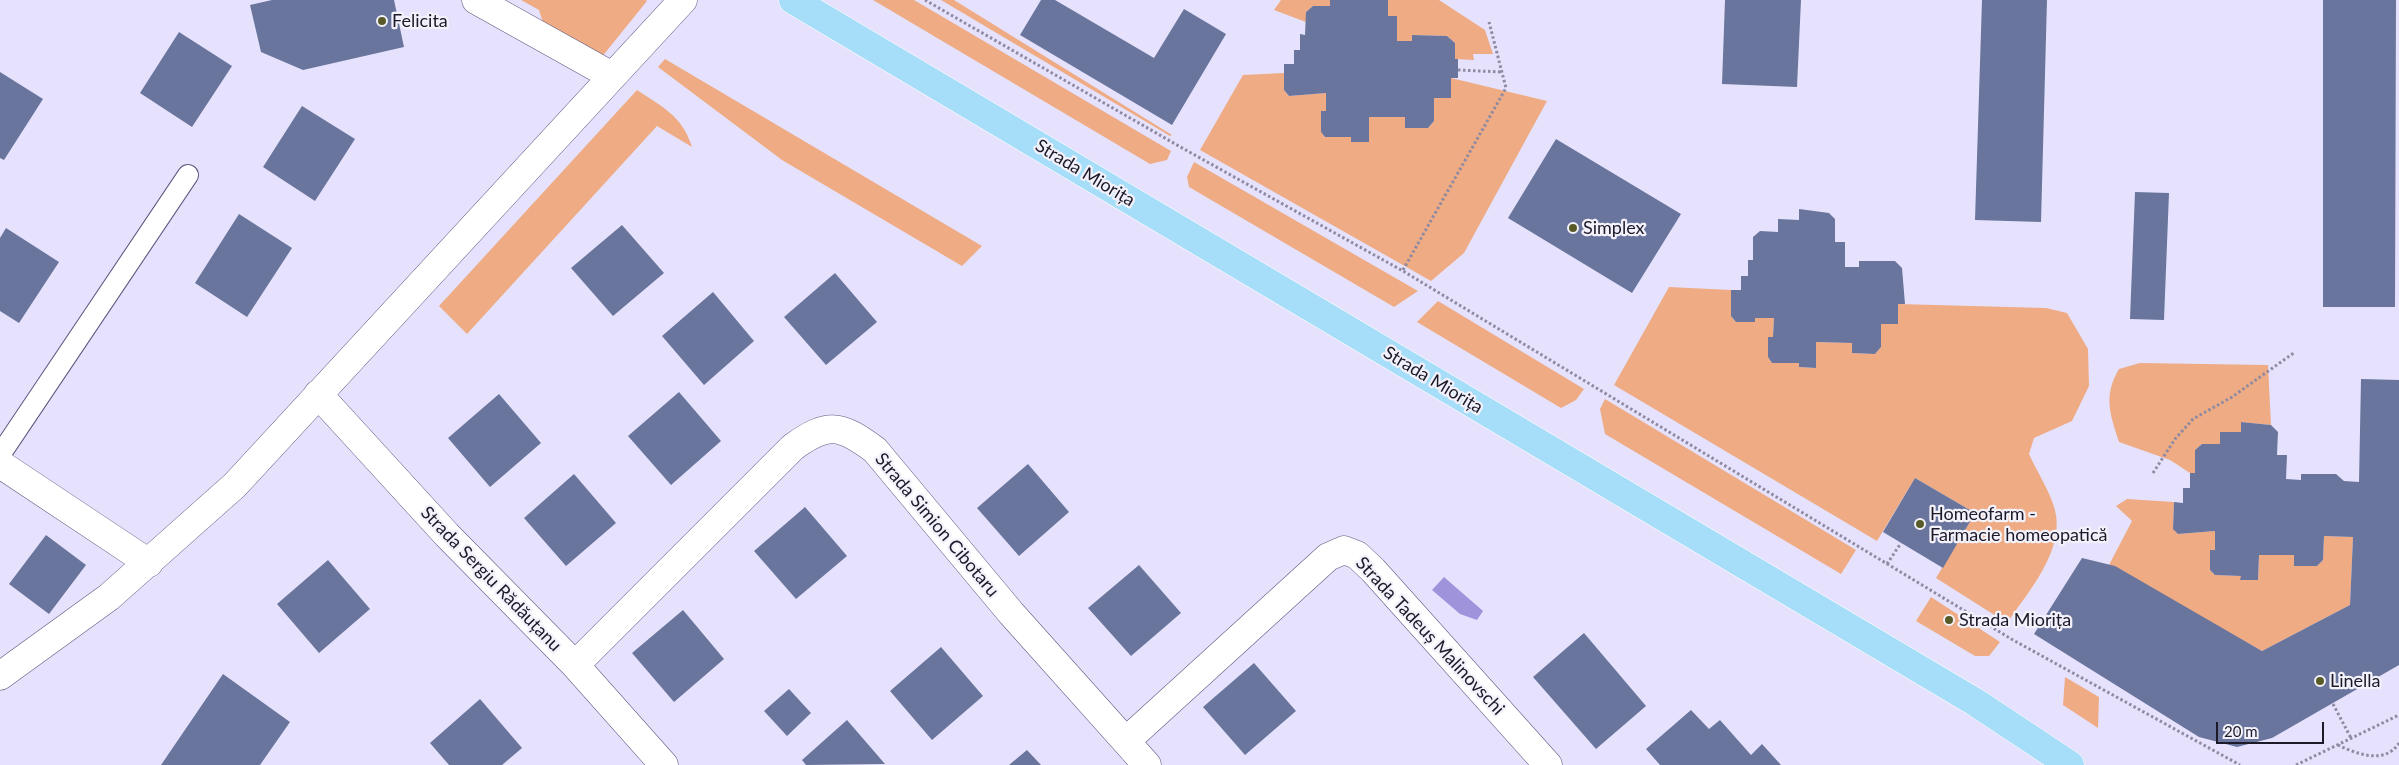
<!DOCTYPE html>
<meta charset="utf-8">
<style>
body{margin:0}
#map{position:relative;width:2399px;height:765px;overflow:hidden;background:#e6e2fe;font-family:Lato,sans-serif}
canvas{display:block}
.scale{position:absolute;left:2216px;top:722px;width:108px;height:22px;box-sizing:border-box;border:2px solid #1c1929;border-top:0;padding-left:6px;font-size:15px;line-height:18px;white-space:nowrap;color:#1c1929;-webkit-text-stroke:4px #f3f2fb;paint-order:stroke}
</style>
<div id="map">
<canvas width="2399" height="765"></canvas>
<div class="scale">20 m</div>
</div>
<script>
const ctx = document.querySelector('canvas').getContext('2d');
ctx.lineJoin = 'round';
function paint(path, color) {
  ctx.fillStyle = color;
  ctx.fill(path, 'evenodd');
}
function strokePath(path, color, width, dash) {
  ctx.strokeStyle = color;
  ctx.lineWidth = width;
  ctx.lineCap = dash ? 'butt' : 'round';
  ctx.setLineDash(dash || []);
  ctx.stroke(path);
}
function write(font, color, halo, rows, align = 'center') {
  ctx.font = font + ' Lato,sans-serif';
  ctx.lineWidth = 4.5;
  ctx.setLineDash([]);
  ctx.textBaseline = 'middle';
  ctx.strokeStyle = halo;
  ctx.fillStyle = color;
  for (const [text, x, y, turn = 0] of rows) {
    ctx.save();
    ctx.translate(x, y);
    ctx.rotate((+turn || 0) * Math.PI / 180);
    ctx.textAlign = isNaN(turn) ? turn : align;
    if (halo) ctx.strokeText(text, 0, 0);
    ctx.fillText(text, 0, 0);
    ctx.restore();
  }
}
const green = new Path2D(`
 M 521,0 L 646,0 L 647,1 L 601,58 L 545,29 L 539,10 Z
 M 873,0 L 914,0 L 1171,151 L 1167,160 L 1150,164 Z
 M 941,0 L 954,0 L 1172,135 L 1170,136 Z
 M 1281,0 L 1330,0 L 1330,6 L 1313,6 L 1306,12 L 1306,22 L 1274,10 Z
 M 1388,0 L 1439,0 L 1485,30 L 1493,54 L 1473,54 L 1474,60 L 1455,59 L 1455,43 L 1447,36 L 1412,35 L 1412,41 L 1397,41 L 1397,16 L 1388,16 Z
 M 665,59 L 982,246 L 962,266 L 782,160 L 658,67 Z
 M 1284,73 L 1284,90 L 1289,96 L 1326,93 L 1326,111 L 1321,112 L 1321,132 L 1325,137 L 1369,117 L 1405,117 L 1405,128 L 1428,128 L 1434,121 L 1434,98 L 1451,98 L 1451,78 L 1547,101 L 1464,253 L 1431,281 L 1200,150 L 1243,75 Z
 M 637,90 C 662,107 682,115 692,147 L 657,126 L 467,334 L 439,306 Z
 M 1194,162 L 1418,291 L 1394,307 L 1189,187 L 1187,177 Z
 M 1669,287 L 1731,290 L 1731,316 L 1736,322 L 1755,322 L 1755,318 L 1774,318 L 1773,337 L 1768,337 L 1768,357 L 1772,363 L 1799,363 L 1799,367 L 1816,368 L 1816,342 L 1852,343 L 1852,353 L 1875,354 L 1881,347 L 1881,324 L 1898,324 L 1898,304 L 2046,308 L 2067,313 L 2088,349 L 2089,386 L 2072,421 L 2034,438 L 2029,454 C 2037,472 2050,491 2055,510 C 2065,550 2029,591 2007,623 L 1936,578 L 1975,513 L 1915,478 L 1877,541 L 1614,385 Z
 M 1438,301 L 1584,389 L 1576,400 L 1561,408 L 1417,322 Z
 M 2140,363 L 2268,365 L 2271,425 L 2241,422 L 2241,432 L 2220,432 L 2220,444 L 2202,444 L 2195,450 L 2195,473 L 2190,473 L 2170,460 L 2119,442 C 2110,414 2103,396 2119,369 Z
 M 1605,399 L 1856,550 L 1841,574 L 1605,434 L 1600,409 Z
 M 2127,499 L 2174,502 L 2173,528 L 2178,534 L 2215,531 L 2215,550 L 2210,550 L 2210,570 L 2215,575 L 2241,576 L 2241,580 L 2258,580 L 2259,555 L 2294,555 L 2294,566 L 2317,566 L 2323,560 L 2324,536 L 2353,537 L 2350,605 L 2262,651 L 2109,565 L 2132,521 L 2116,506 Z
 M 1931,597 L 2000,642 L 1989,656 L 1975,656 L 1916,621 Z
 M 2065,677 L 2099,697 L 2098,728 L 2063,705 Z`);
const water = new Path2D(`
 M 1444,577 L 1483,611 L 1477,620 L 1460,614 L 1432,590 Z`);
const building = new Path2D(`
 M 272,0 L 394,0 L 404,47 L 303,70 L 261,52 L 250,5 Z
 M 1041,0 L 1055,0 L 1154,58 L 1184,9 L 1226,34 L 1172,125 L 1020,35 Z
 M 1330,0 L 1388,0 L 1388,16 L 1397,16 L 1397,41 L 1412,41 L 1412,35 L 1447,36 L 1455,43 L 1455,59 L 1458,59 L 1458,78 L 1451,78 L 1451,98 L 1434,98 L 1434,121 L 1428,128 L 1405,128 L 1405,117 L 1369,117 L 1369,142 L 1351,142 L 1351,137 L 1325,137 L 1321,132 L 1321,111 L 1326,111 L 1326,93 L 1289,96 L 1284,90 L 1284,64 L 1294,64 L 1294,50 L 1300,50 L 1300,34 L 1305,35 L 1306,12 L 1313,6 L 1330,6 Z
 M 1725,0 L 1801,0 L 1797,87 L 1722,84 Z
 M 1982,0 L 2047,0 L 2041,222 L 1975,220 Z
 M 2323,0 L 2396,0 L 2395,307 L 2323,307 Z
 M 179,32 L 232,66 L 192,127 L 140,93 Z
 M 0,72 L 43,99 L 4,160 L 0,158 Z
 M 302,106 L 355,139 L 315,201 L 263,167 Z
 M 1556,139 L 1681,214 L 1632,293 L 1508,218 Z
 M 2135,192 L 2169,193 L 2164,320 L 2130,319 Z
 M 1799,209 L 1829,213 L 1835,219 L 1835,242 L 1845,242 L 1845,267 L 1859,267 L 1859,261 L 1895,261 L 1902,268 L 1905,304 L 1898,304 L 1898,324 L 1881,324 L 1881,347 L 1875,354 L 1852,353 L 1852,343 L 1816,342 L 1816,368 L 1799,367 L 1799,363 L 1772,363 L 1768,357 L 1768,337 L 1773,337 L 1774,318 L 1755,318 L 1755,322 L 1736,322 L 1731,316 L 1731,290 L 1741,290 L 1741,276 L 1748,276 L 1748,260 L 1753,260 L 1753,237 L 1760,231 L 1778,232 L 1778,219 L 1799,220 Z
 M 239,214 L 292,248 L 247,317 L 195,283 Z
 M 622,225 L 664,273 L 613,316 L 571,268 Z
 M 6,228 L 59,262 L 19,323 L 0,311 L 0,238 Z
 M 835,273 L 877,322 L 826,365 L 784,317 Z
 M 713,292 L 754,341 L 704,385 L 662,336 Z
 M 2361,379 L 2399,380 L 2399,665 L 2272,738 L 2237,747 L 2199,737 L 2034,634 L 2082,558 L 2115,566 L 2262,651 L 2350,605 L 2353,537 L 2324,536 L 2323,560 L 2317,566 L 2294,566 L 2294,555 L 2259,555 L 2258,580 L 2240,580 L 2241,576 L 2215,575 L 2210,570 L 2210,550 L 2215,550 L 2215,531 L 2178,534 L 2173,529 L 2174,502 L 2183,503 L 2183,488 L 2190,488 L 2190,473 L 2195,473 L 2195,450 L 2202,444 L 2220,444 L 2220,432 L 2241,432 L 2241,422 L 2271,425 L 2278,432 L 2277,455 L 2287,455 L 2286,479 L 2301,480 L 2301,474 L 2336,474 L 2344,481 L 2359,482 Z
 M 679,392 L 721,441 L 671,485 L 628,436 Z
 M 499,394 L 541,443 L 490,487 L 448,438 Z
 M 1028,464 L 1069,512 L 1019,556 L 977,508 Z
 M 574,474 L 616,523 L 566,566 L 524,518 Z
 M 1915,478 L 1975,513 L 1943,568 L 1883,532 Z
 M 805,507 L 847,556 L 796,599 L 754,551 Z
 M 46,535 L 86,565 L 49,614 L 9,584 Z
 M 328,560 L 370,609 L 319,653 L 277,604 Z
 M 1139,565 L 1181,613 L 1131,656 L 1088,608 Z
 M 683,610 L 724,659 L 674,702 L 632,653 Z
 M 1584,633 L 1646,706 L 1596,749 L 1533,677 Z
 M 941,647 L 983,696 L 932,740 L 890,691 Z
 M 1254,663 L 1296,711 L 1245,755 L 1203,707 Z
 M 223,674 L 290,722 L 260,765 L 161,765 Z
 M 789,689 L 811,713 L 787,736 L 764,711 Z
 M 480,699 L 522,748 L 502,765 L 449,765 L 430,743 Z
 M 1691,710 L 1709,729 L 1720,720 L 1751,755 L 1762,744 L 1781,765 L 1660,765 L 1646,749 Z
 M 847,720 L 885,764 L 806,765 L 802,760 Z
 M 1027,750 L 1041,765 L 1009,765 Z`);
const path = new Path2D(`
 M 925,0 L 1184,149 L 1403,271 L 2013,640 L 2240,765
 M 1458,70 L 1502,72
 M 1403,270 L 1506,88 L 1489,22
 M 2153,473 L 2175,439 L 2193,419 L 2232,397 L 2295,352
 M 1887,564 L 1901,543
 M 2333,704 L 2351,738
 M 2338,745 C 2357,754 2385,765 2399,743
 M 2296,765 L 2399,715`);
const lane = new Path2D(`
 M 0,455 L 188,175`);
const street = new Path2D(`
 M 476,0 L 612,76
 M 318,394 L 447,535 L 575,665 L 664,765
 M 0,464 L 149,563
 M 575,665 L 793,447 C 829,421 841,425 875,450 L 1011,613 L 1147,765
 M 0,676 L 109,597 L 235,485 L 683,0
 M 1126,741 L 1328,557 L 1344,550 L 1357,555 L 1373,570 L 1548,765`);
const primary = new Path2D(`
 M 793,0 L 1975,702 L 2070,765`);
const markers = [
 [382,21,5,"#585a28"],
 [1573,228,5,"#585a28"],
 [1920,524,5,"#585a28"],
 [1949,620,5,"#585a28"],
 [2320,681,5,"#585a28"]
];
const poiNames = [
 ["Felicita",392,21],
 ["Simplex",1583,228],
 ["Homeofarm -",1930,514],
 ["Farmacie homeopatică",1930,535],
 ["Strada Miorița",1959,620],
 ["Linella",2330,681]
];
const streetNames = [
 ["Strada Miorița",1085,173,31],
 ["Strada Miorița",1433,380,31],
 ["Strada Simion Cibotaru",937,525,50],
 ["Strada Sergiu Rădăuțanu",491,579,46],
 ["Strada Tadeuș Malinovschi",1430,636,47]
];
paint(green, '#eeab84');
paint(water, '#9f93db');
paint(building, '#69759c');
strokePath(lane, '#5e587f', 22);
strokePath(street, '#5e587f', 29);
strokePath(primary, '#fff', 29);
strokePath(path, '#8e8aa1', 3, [2.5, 2.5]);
strokePath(lane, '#fff', 20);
strokePath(street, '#fff', 28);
strokePath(primary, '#a6ddf8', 28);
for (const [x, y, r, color] of markers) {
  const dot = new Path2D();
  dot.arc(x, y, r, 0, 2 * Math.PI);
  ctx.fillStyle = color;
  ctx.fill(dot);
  strokePath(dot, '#f3f2fb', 2);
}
write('18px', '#1c1929', '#f3f2fb', poiNames, 'left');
write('18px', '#1c1929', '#f3f2fb', streetNames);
</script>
